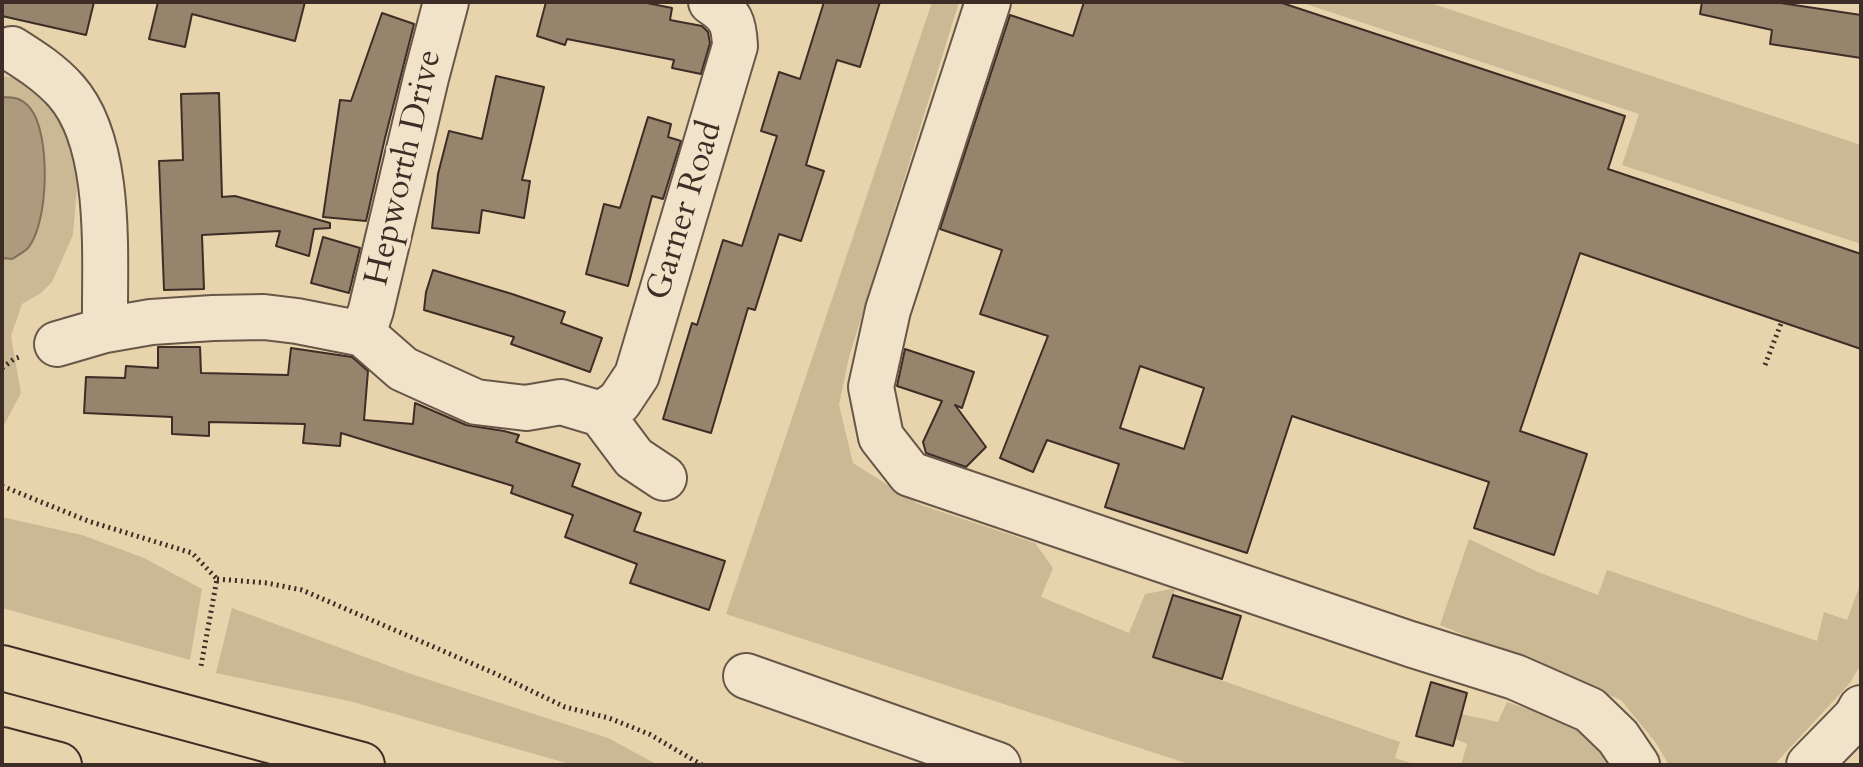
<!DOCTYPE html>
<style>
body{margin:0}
#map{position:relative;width:1863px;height:767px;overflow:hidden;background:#e8d4ac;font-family:Cardo,serif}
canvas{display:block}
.frame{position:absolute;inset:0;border:4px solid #3e2d26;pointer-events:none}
</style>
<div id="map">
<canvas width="1863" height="767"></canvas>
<div class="frame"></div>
</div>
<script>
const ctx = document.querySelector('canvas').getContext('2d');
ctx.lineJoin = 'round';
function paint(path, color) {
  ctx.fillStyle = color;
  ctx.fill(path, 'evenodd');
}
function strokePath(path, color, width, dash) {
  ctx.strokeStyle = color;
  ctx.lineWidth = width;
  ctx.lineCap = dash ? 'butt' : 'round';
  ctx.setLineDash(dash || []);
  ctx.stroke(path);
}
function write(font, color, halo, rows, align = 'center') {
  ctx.font = font + ' Cardo,serif';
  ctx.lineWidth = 7;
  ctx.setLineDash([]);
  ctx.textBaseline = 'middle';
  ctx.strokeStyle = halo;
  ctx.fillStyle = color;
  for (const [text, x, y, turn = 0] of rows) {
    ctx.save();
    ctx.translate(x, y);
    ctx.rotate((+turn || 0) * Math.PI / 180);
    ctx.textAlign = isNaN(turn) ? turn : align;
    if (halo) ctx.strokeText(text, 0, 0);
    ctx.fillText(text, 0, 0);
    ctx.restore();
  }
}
const green = new Path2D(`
 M 932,2 L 959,2 L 849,357 L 839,405 L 853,463 L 918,504 L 1035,543 L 1053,568 L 1041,597 L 1129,633 L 1145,594 L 1171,589 L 1175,590 L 1154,657 L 1400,742 L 1395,758 L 1417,765 L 1192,765 L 726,614 Z
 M 1300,2 L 1427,2 L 1861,145 L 1861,244 L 1622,165 L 1639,114 Z
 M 2,76 L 15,78 L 51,104 L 72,134 L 77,188 L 73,235 L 52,282 L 41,293 L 22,304 L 11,336 L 21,393 L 2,429 Z
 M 2,517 L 82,535 L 144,558 L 202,589 L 190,660 L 2,608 Z
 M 1469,539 L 1538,572 L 1598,595 L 1607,570 L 1817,641 L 1824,612 L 1847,620 L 1861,582 L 1861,664 L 1850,683 L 1774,765 L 1669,765 L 1656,743 L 1621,700 L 1440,625 Z
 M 232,608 L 411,674 L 608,738 L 658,765 L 573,765 L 353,702 L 216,673 Z
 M 1507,702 L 1582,727 L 1622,765 L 1461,765 L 1467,744 L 1455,739 L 1461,714 L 1498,722 Z`);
const water = new Path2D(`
 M 2,97 C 14,97 22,98 30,108 C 51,133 49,223 28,248 C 24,252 17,256 12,259 L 2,258 Z`);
const building = new Path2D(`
 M 2,2 L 94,2 L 86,35 L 2,16 Z
 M 158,2 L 305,2 L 295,41 L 192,14 L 185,47 L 149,39 Z
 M 546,2 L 642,2 L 672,8 L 670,20 L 702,26 L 708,32 L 710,43 L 701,74 L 672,68 L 674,60 L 567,39 L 565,45 L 537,36 Z
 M 824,2 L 880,2 L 860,67 L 837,60 L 806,165 L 824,171 L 801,241 L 779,234 L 755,310 L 748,308 L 711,433 L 663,419 L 692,323 L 697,325 L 723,240 L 742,246 L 777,136 L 761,131 L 779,72 L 800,79 Z
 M 1084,2 L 1279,2 L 1625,116 L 1608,169 L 1861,254 L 1861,349 L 1580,253 L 1520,431 L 1587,454 L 1554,555 L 1474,528 L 1489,482 L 1292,416 L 1247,553 L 1105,507 L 1119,464 L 1047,440 L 1033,472 L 1000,458 L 1048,336 L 980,314 L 1002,250 L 940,229 L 1010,15 L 1073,36 ZM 1140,366 L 1204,388 L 1184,449 L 1120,428 Z
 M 1702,2 L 1774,2 L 1861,15 L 1861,58 L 1770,44 L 1772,30 L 1700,14 Z
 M 382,13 L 414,24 L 385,138 L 366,221 L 323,217 L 340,100 L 351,101 Z
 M 496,76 L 544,87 L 522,180 L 530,181 L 524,218 L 482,210 L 479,233 L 432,228 L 438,174 L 449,131 L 482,139 Z
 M 219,93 L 222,197 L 235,196 L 330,223 L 330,228 L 314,229 L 309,256 L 276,246 L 280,231 L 202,235 L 204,289 L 164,290 L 159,161 L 183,160 L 181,94 Z
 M 648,117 L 671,124 L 668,137 L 681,141 L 663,199 L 652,196 L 628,286 L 586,274 L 604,204 L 620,208 Z
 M 323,237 L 360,248 L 349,293 L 311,283 Z
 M 433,270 L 512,294 L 565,312 L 561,323 L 602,338 L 590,372 L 511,344 L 514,337 L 424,310 L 426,292 Z
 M 158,347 L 200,347 L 201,373 L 288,375 L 291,348 L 352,357 L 368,371 L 364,420 L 413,424 L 415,403 L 466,425 L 504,431 L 519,435 L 516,442 L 580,464 L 572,486 L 641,513 L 634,531 L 725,561 L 709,610 L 630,583 L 637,564 L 565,537 L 573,515 L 511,493 L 513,486 L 341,433 L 340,446 L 303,443 L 305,424 L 209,422 L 209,436 L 172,434 L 172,417 L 84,413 L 86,377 L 125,378 L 126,366 L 158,368 Z
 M 905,349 L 974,372 L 962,408 L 955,405 L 986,447 L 966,467 L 926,453 L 923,442 L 942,401 L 897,386 Z
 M 1173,595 L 1241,616 L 1222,679 L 1153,657 Z
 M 1431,682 L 1467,693 L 1453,746 L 1416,736 Z`);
const path = new Path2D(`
 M 1765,365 L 1782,321
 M 2,368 L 14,359 L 22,356
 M 2,486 L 88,521 L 192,553 L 217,579 L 201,666
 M 217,579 L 267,583 L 302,590 L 494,673 L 565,707 L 609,718 L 649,734 L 702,765`);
const minor = new Path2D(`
 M 988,2 L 888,310 L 871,387 L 881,437 L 910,474 L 1410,644 L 1515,677 L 1590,710 L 1618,737 L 1637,765
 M 12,49 C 31,61 50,73 66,91 C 114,145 104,261 105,330
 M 363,334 L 371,310 L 426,78 L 446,2
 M 57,344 L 105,330 L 151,322 L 213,318 L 264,317 L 297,321 L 363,334 L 403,369 L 476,402 L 526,408 L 561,402 L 601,414
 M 601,414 L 619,402 L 637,375 L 735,46 C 734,23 731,15 711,2
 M 601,414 L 634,458 L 664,478
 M 746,676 L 998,765
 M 1809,765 L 1856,717 L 1861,708`);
const highway = new Path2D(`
 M 2,668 L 362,765
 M 2,750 L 59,765`);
const streetNames = [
 ["Hepworth Drive",405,168,-77],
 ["Garner Road",686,211,-73]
];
paint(green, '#cbb895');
paint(water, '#ae9b7e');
strokePath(water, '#816f5b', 2);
paint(building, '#96846c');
strokePath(building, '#3e2d26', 2);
strokePath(minor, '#685748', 48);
strokePath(highway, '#3e2d26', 48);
strokePath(path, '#3e2d26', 5, [2, 4]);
strokePath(minor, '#f0e3c9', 44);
strokePath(highway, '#e8d4ac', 44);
write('34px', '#3e2d26', '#f0e3c9', streetNames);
</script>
